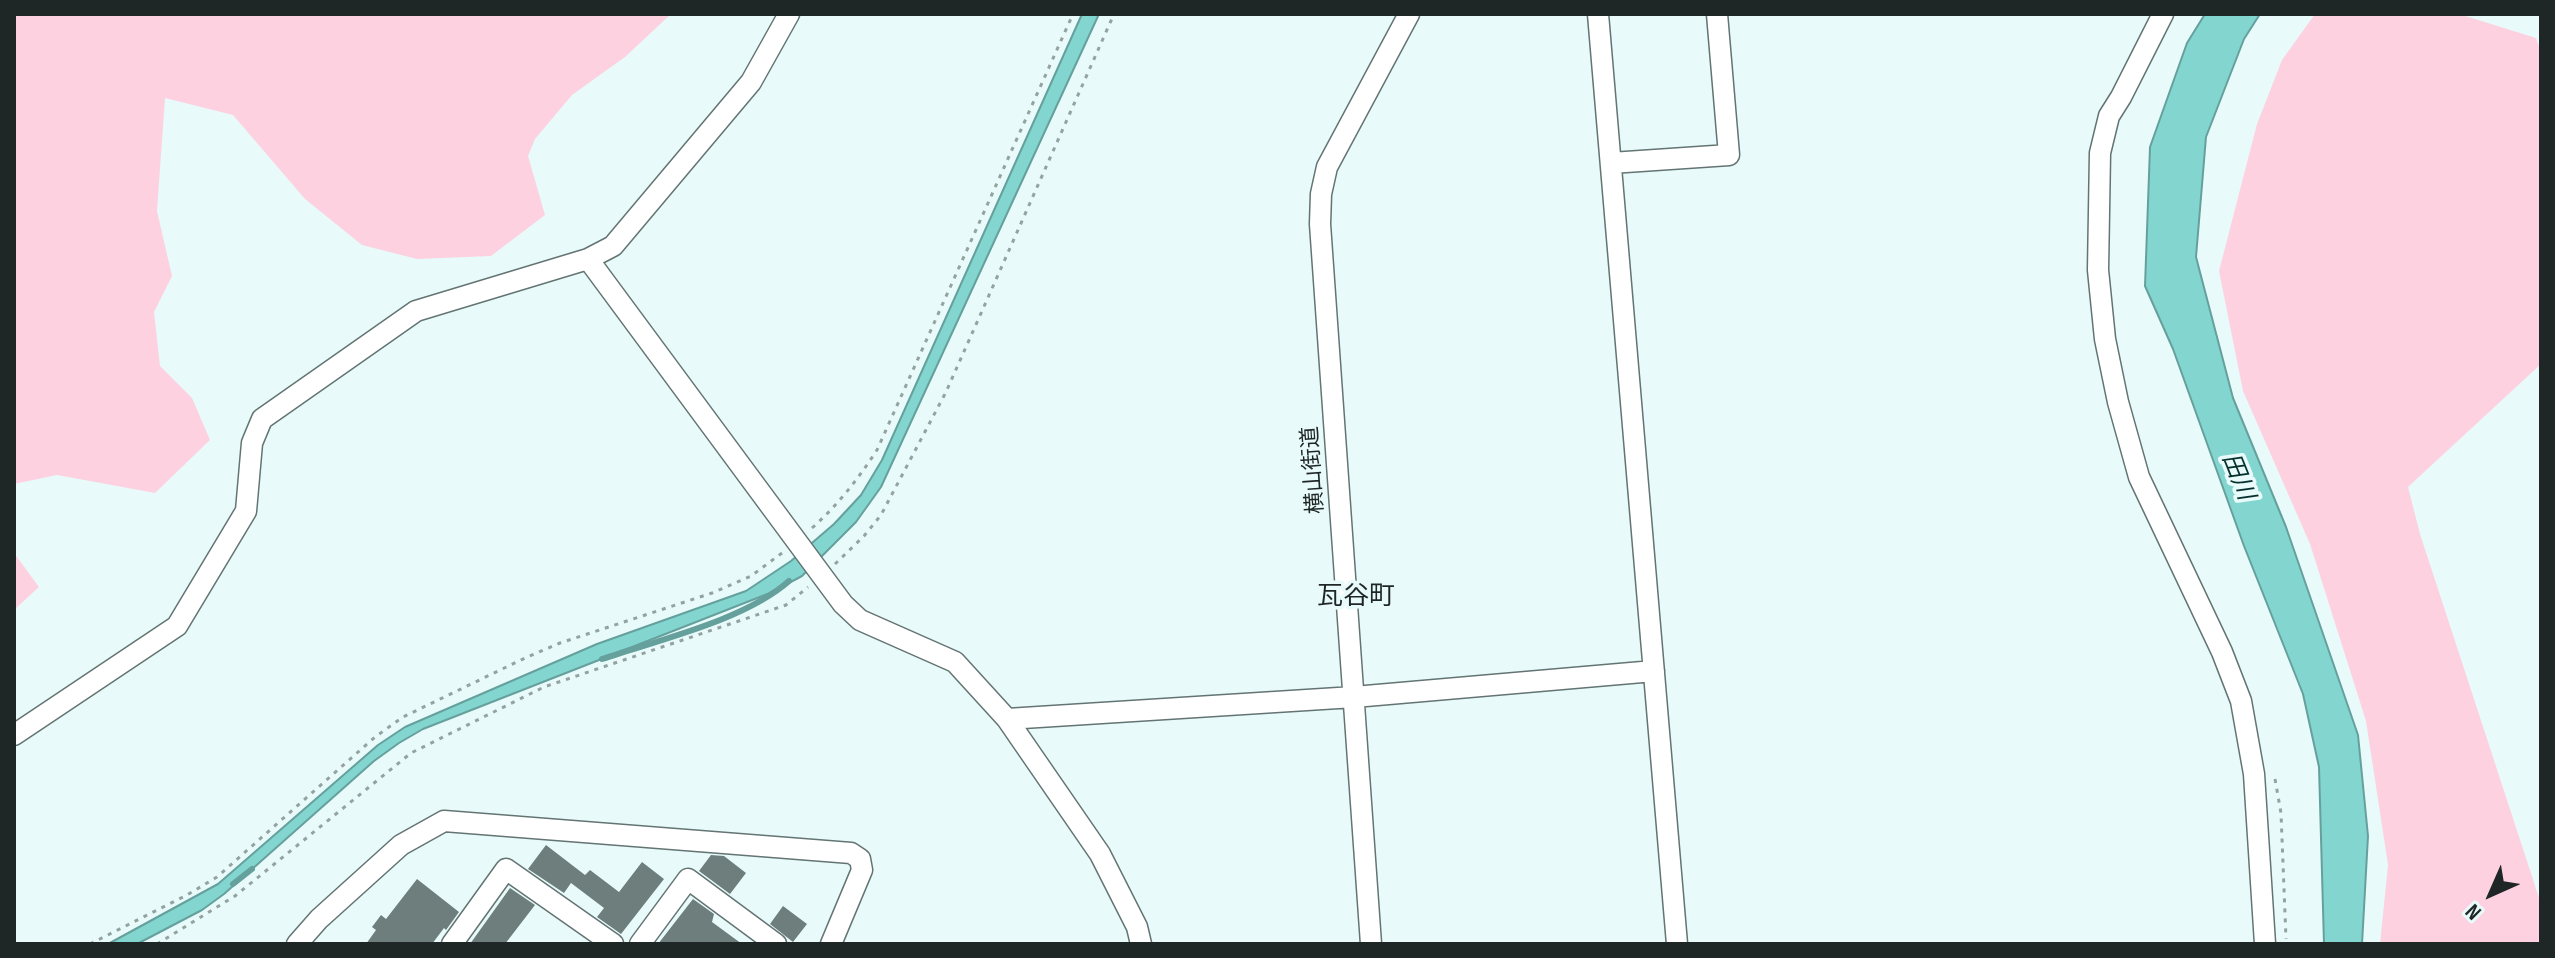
<!DOCTYPE html>
<meta charset="utf-8">
<style>
body{margin:0}
#map{position:relative;width:2555px;height:958px;overflow:hidden;background:#e8fbfa;font-family:"Sofia Sans Condensed",sans-serif}
canvas{display:block}
.frame{position:absolute;inset:0;border:16px solid #1f2626;pointer-events:none}
.north{position:absolute;left:2451px;top:854px;width:80px;height:80px;-webkit-text-stroke:6px #e8fbfa;paint-order:stroke;rotate:225deg;font-size:22px;font-weight:700;line-height:32px;text-align:center;color:#1f2626}
.north::after{content:'';display:block;margin:auto;width:28px;height:36px;background:#1f2626;clip-path:polygon(50% 0,100% 100%,50% 72%,0 100%)}
</style>
<div id="map">
<canvas width="2555" height="958"></canvas>
<div class="frame"></div>
<div class="north">N</div>
</div>
<script>
const ctx = document.querySelector('canvas').getContext('2d');
ctx.lineJoin = 'round';
function paint(path, color) {
  ctx.fillStyle = color;
  ctx.fill(path, 'evenodd');
}
function strokePath(path, color, width, dash) {
  ctx.strokeStyle = color;
  ctx.lineWidth = width;
  ctx.lineCap = dash ? 'butt' : 'round';
  ctx.setLineDash(dash || []);
  ctx.stroke(path);
}
function write(font, color, halo, rows, align = 'center') {
  ctx.font = font + ' "Sofia Sans Condensed","Noto Sans JP",sans-serif';
  ctx.lineWidth = 7;
  ctx.setLineDash([]);
  ctx.textBaseline = 'middle';
  ctx.strokeStyle = halo;
  ctx.fillStyle = color;
  for (const [text, x, y, turn = 0] of rows) {
    ctx.save();
    ctx.translate(x, y);
    ctx.rotate((+turn || 0) * Math.PI / 180);
    ctx.textAlign = isNaN(turn) ? turn : align;
    if (halo) ctx.strokeText(text, 0, 0);
    ctx.fillText(text, 0, 0);
    ctx.restore();
  }
}
const green = new Path2D(`
 M 14,14 L 671,14 L 625,57 L 572,95 L 535,139 L 528,156 L 545,215 L 491,256 L 417,259 L 362,245 L 305,199 L 233,115 L 165,98 L 157,211 L 172,276 L 154,312 L 160,366 L 192,398 L 210,440 L 155,493 L 57,475 L 14,484 Z
 M 2315,14 L 2459,14 L 2536,38 L 2541,52 L 2541,364 L 2408,487 L 2420,534 L 2541,904 L 2541,944 L 2380,944 L 2388,865 L 2366,721 L 2310,544 L 2243,391 L 2219,271 L 2257,124 L 2282,60 Z
 M 14,553 L 39,587 L 14,610 Z`);
const water = new Path2D(`
 M 1082,14 L 1099,14 L 881,487 L 856,522 L 802,576 L 770,593 L 423,729 L 399,743 L 374,761 L 224,894 L 202,910 L 137,944 L 108,944 L 218,884 L 378,745 L 405,727 L 597,644 L 746,591 L 791,561 L 834,524 L 861,495 L 882,460 Z
 M 2205,14 L 2260,14 L 2244,39 L 2206,137 L 2196,257 L 2233,398 L 2286,527 L 2358,735 L 2368,836 L 2362,944 L 2324,944 L 2319,767 L 2303,694 L 2244,546 L 2173,349 L 2145,286 L 2150,147 L 2187,43 Z`);
const stream = new Path2D(`
 M 602,659 C 658,640 745,620 789,581
 M 233,884 L 252,869`);
const building = new Path2D(`
 M 546,845 L 585,875 L 590,870 L 619,892 L 642,862 L 664,879 L 621,934 L 597,917 L 604,908 L 571,883 L 564,893 L 528,869 Z
 M 711,855 L 724,856 L 746,873 L 730,894 L 699,871 Z
 M 417,879 L 459,912 L 446,930 L 444,928 L 432,944 L 366,944 L 376,930 L 372,927 L 381,915 L 386,919 Z
 M 510,888 L 535,905 L 505,944 L 470,944 Z
 M 693,899 L 714,914 L 712,922 L 742,944 L 658,944 Z
 M 783,906 L 807,924 L 793,942 L 770,924 Z`);
const path = new Path2D(`
 M 812,528 C 838,505 858,479 877,450 L 1073,14
 M 835,564 L 864,536 L 881,515 L 946,392 L 1114,14
 M 2275,779 L 2281,813 L 2286,939
 M 90,944 L 187,895 L 217,877 L 375,737 L 403,717 L 525,658 L 560,643 L 712,593 L 751,576 L 782,553
 M 157,944 L 235,896 L 411,753 L 544,687 L 786,605 L 808,587`);
const minor = new Path2D(`
 M 1598,14 L 1677,944
 M 2163,14 L 2121,97 L 2109,116 L 2100,153 L 2098,270 L 2105,339 L 2118,402 L 2139,477 L 2222,652 L 2241,701 L 2254,774 L 2265,944
 M 1611,163 L 1729,155 L 1717,14
 M 588,259 L 843,604 L 860,620 L 955,662 L 1007,719 L 1100,854 L 1137,927 L 1141,944
 M 1007,719 L 1354,697 L 1654,671
 M 14,735 L 177,626 L 246,511 L 252,443 L 262,419 L 416,311 L 588,259 L 613,246 L 751,82 L 789,14
 M 297,944 L 319,919 L 401,845 L 444,821 L 851,853 L 860,859 L 862,870 L 831,944
 M 452,944 L 506,869 L 613,944
 M 640,944 L 688,879 L 776,944
 M 1371,944 L 1320,224 L 1321,194 L 1327,167 L 1409,14`);
const streetNames = [
 ["横山街道",1314,470,-94]
];
const waterNames = [
 ["田川",2237,477,68]
];
const quarterNames = [
 ["瓦谷町",1356,597]
];
paint(green, '#fdd1e0');
paint(water, '#83d5d0');
strokePath(water, '#65a09d', 2);
strokePath(stream, '#65a09d', 6);
paint(building, '#6d7e7d');
strokePath(minor, '#637473', 23);
strokePath(path, '#94a2a1', 3, [4, 6]);
strokePath(minor, '#fff', 20);
write('22px', '#1f2626', '#e8fbfa', streetNames);
write('italic 24px', '#06302e', '#e8fbfa', waterNames);
write('26px', '#1f2626', '#e8fbfa', quarterNames);
</script>
